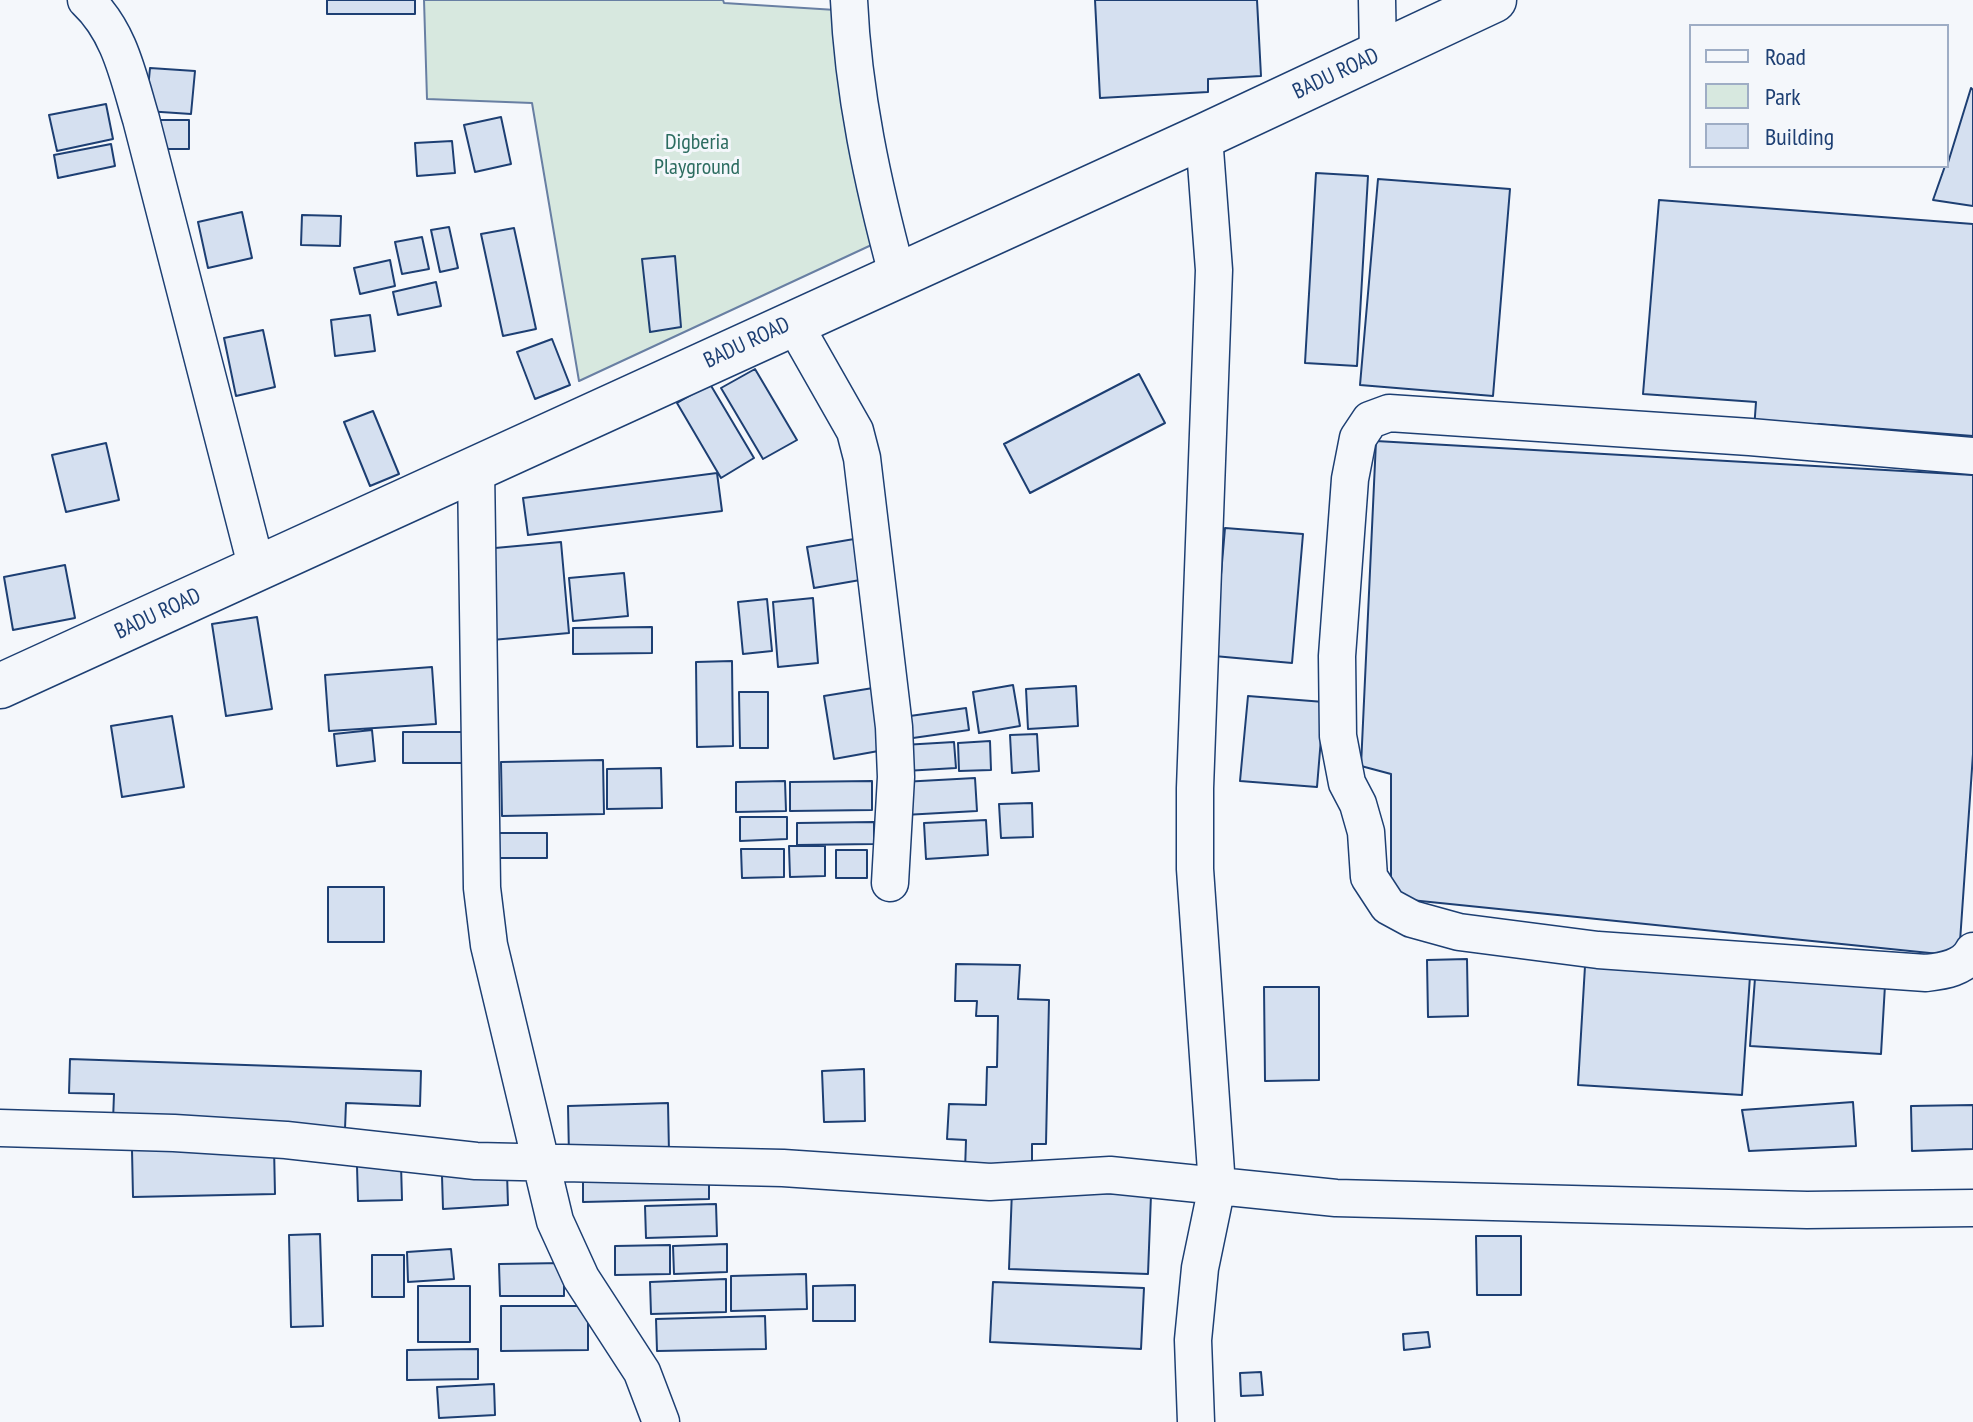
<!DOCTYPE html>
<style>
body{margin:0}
#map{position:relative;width:1973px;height:1422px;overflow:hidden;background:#f4f7fb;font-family:"PT Sans Narrow",sans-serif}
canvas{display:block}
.legend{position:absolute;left:1689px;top:24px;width:260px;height:144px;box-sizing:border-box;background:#f4f7fb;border:2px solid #9eadc5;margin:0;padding:10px 14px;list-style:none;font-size:24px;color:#1d3f73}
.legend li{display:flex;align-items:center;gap:16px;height:40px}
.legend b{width:40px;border:2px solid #9eadc5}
</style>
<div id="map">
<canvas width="1973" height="1422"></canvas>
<ul class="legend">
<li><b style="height:10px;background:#f4f7fb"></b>Road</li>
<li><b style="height:22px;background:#d7e8df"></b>Park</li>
<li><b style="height:22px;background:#d5e0f0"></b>Building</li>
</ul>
</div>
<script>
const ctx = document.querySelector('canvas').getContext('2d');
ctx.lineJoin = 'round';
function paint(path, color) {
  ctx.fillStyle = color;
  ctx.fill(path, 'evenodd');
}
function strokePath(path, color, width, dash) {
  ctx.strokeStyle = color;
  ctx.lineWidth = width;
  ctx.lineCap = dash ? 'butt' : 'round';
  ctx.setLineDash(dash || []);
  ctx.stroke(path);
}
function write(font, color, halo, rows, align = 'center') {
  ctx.font = font + ' "PT Sans Narrow",sans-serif';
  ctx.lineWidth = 6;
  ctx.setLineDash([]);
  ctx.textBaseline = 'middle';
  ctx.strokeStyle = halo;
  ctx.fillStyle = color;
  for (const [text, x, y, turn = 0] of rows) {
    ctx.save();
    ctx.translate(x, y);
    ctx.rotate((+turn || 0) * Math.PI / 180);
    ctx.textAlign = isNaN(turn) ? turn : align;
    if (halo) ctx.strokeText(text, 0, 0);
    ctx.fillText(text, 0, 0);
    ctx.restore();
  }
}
const green = new Path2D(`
 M 424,0 L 723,0 L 724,3 L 852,11 L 880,241 L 579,381 L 532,103 L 427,99 Z`);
const building = new Path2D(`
 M 327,0 L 415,0 L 415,14 L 327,14 Z
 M 1095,0 L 1257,0 L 1261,76 L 1208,79 L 1208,92 L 1100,98 Z
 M 150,68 L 195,71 L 191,114 L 146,111 Z
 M 1971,88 L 1973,90 L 1973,206 L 1933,200 L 1945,166 L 1947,166 Z
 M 106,104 L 113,139 L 57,151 L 49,115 Z
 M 501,117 L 511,164 L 475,172 L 464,125 Z
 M 152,120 L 189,120 L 189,149 L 152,149 Z
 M 452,141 L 455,173 L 417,176 L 415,143 Z
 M 111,144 L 115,166 L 58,178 L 54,155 Z
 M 1316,173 L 1368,176 L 1357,366 L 1305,363 Z
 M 1378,179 L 1510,189 L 1493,396 L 1360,385 Z
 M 1659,200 L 1973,224 L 1973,436 L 1818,424 L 1817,435 L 1754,430 L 1756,402 L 1643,394 Z
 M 242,212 L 252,258 L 208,268 L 198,222 Z
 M 302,215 L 341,216 L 340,246 L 301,245 Z
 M 449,227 L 458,268 L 440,272 L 431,230 Z
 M 514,228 L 536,329 L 503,336 L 481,234 Z
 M 422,237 L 429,269 L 402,274 L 395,242 Z
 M 675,256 L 681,327 L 650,332 L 642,259 Z
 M 390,260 L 395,286 L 360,294 L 354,268 Z
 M 436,282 L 441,306 L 398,315 L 393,292 Z
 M 370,315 L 375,351 L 335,356 L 331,320 Z
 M 263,330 L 275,387 L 236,396 L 224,338 Z
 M 552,339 L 570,385 L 535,399 L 517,352 Z
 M 755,369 L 797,440 L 763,459 L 721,388 Z
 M 1139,374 L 1165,423 L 1030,493 L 1004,444 Z
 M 710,384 L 754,458 L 721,478 L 677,403 Z
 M 373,411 L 399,474 L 370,486 L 344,422 Z
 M 1376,441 L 1973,475 L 1973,754 L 1959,956 L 1391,898 L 1391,774 L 1361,766 Z
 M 106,443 L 119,500 L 66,512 L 52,455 Z
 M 717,473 L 722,511 L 528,535 L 523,498 Z
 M 1225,528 L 1303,534 L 1292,663 L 1214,656 Z
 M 860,538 L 866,579 L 814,588 L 807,547 Z
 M 561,542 L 569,633 L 492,640 L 484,549 Z
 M 65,565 L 75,618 L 13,630 L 4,577 Z
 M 624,573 L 628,616 L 573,621 L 569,578 Z
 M 813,598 L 818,663 L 778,667 L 773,602 Z
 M 767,599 L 772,651 L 743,654 L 738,602 Z
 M 257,617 L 272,709 L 226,716 L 212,624 Z
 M 652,627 L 652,653 L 573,654 L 573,628 Z
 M 732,661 L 733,746 L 697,747 L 696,662 Z
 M 432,667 L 436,724 L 329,731 L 325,675 Z
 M 1013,685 L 1020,726 L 979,733 L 973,692 Z
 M 1076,686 L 1078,726 L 1028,729 L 1026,689 Z
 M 873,688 L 884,750 L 834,759 L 824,696 Z
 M 739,692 L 768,692 L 768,748 L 740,748 Z
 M 1248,696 L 1324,702 L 1317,787 L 1240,781 Z
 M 966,708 L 969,730 L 899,740 L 896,718 Z
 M 172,716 L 184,787 L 122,797 L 111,726 Z
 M 372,730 L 375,761 L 337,766 L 334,734 Z
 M 403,732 L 464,732 L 464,763 L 403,763 Z
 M 1037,734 L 1039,771 L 1012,773 L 1010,735 Z
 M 990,741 L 991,770 L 959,771 L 958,743 Z
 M 954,742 L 956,768 L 905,771 L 903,745 Z
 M 603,760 L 604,814 L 502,816 L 501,762 Z
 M 661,768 L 662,808 L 607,809 L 607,769 Z
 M 975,778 L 977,811 L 904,815 L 902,782 Z
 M 785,781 L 786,811 L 736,812 L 736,782 Z
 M 872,781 L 872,810 L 790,811 L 790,782 Z
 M 1032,803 L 1033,837 L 1001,838 L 999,804 Z
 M 740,817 L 787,817 L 787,839 L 740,841 Z
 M 986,820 L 988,855 L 926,859 L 924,823 Z
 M 874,822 L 874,844 L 797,845 L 797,823 Z
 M 491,833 L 547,833 L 547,858 L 491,858 Z
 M 789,846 L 825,846 L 825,876 L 790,877 Z
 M 741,849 L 784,849 L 784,877 L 742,878 Z
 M 836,850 L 867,850 L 867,878 L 836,878 Z
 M 328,887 L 384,887 L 384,942 L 328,942 Z
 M 1467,959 L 1468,1016 L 1428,1017 L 1427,960 Z
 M 956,964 L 1020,965 L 1018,999 L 1049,1000 L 1046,1144 L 1032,1144 L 1032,1172 L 965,1171 L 966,1140 L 947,1139 L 949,1104 L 986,1105 L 987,1067 L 997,1067 L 998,1016 L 976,1016 L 977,1001 L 955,1001 Z
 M 1585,966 L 1750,976 L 1742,1095 L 1578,1085 Z
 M 1755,978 L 1885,985 L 1881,1054 L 1750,1046 Z
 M 1264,987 L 1319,987 L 1319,1080 L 1265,1081 Z
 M 70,1059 L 421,1071 L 420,1106 L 346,1103 L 345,1129 L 113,1121 L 114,1094 L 69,1093 Z
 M 864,1069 L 865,1121 L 824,1122 L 822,1071 Z
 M 1853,1102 L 1856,1146 L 1749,1151 L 1742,1110 Z
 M 668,1103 L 669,1153 L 569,1156 L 568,1106 Z
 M 1973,1105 L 1973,1149 L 1912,1151 L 1911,1106 Z
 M 274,1147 L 275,1194 L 133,1197 L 132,1150 Z
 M 401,1164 L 402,1200 L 358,1201 L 357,1166 Z
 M 583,1168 L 709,1171 L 709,1199 L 583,1202 Z
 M 507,1173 L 508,1205 L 443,1209 L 442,1176 Z
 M 1012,1190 L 1151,1195 L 1148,1274 L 1009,1269 Z
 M 716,1204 L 717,1236 L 646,1238 L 645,1206 Z
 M 320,1234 L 323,1326 L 291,1327 L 289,1235 Z
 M 1476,1236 L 1521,1236 L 1521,1295 L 1477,1295 Z
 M 727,1244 L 727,1272 L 674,1274 L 673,1246 Z
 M 670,1245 L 670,1274 L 615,1275 L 615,1246 Z
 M 451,1249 L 454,1279 L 408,1282 L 407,1252 Z
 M 372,1255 L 404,1255 L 404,1297 L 372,1297 Z
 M 564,1263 L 564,1296 L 500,1296 L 499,1264 Z
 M 806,1274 L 807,1309 L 731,1311 L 731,1276 Z
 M 726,1279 L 726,1312 L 651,1314 L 650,1282 Z
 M 993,1282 L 1144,1288 L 1141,1349 L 990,1342 Z
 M 855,1285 L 855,1321 L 813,1321 L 813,1286 Z
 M 418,1286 L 470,1286 L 470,1342 L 418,1342 Z
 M 501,1306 L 588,1306 L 588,1350 L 501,1351 Z
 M 765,1316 L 766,1349 L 657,1351 L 656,1319 Z
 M 1428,1332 L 1430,1347 L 1404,1350 L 1403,1334 Z
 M 478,1349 L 478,1379 L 407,1380 L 407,1350 Z
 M 1261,1372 L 1263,1395 L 1241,1396 L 1240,1373 Z
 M 494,1384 L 495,1415 L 439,1418 L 437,1387 Z`);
const minor = new Path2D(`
 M 86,0 C 120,32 128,76 141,119 L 257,569
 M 849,0 C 853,93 873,185 897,274
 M 1377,0 L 1378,54
 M 793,322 L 855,431 L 862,458 L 894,727 L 896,777 L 890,883
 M 1973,456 L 1750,437 L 1389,413 L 1370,420 L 1358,438 L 1350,479 L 1337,656 L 1338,736 L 1347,783 L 1358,804 L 1366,832 L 1369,877 L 1388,906 L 1412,919 L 1459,932 L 1598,950 L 1926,973 C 1943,971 1965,968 1973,951
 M 476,468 L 482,888 L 489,945 L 555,1221 L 581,1278 L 642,1372 L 661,1422
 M 0,1128 L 174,1133 L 286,1140 L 476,1161 L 783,1168 L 990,1182 L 1110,1175 L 1336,1198 L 1807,1210 L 1973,1208
 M 1196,1422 L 1193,1340 L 1200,1268 L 1217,1186 L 1195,869 L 1195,788 L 1214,270 L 1204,136`);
const major = new Path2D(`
 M 0,686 L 1204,136 L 1494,0`);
const streetNames = [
 ["BADU ROAD",1336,74,-25],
 ["BADU ROAD",747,343,-25],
 ["BADU ROAD",158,614,-25]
];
const parkNames = [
 ["Digberia",697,143],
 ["Playground",697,168]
];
paint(green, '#d7e8df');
strokePath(green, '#687fa3', 2);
paint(building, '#d5e0f0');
strokePath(building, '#1d3f73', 2);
strokePath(minor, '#1d3f73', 39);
strokePath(major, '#1d3f73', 47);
strokePath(minor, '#f4f7fb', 36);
strokePath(major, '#f4f7fb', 44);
write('22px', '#1d3f73', '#f4f7fb', streetNames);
write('22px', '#2c6c60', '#f4f7fb', parkNames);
</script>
